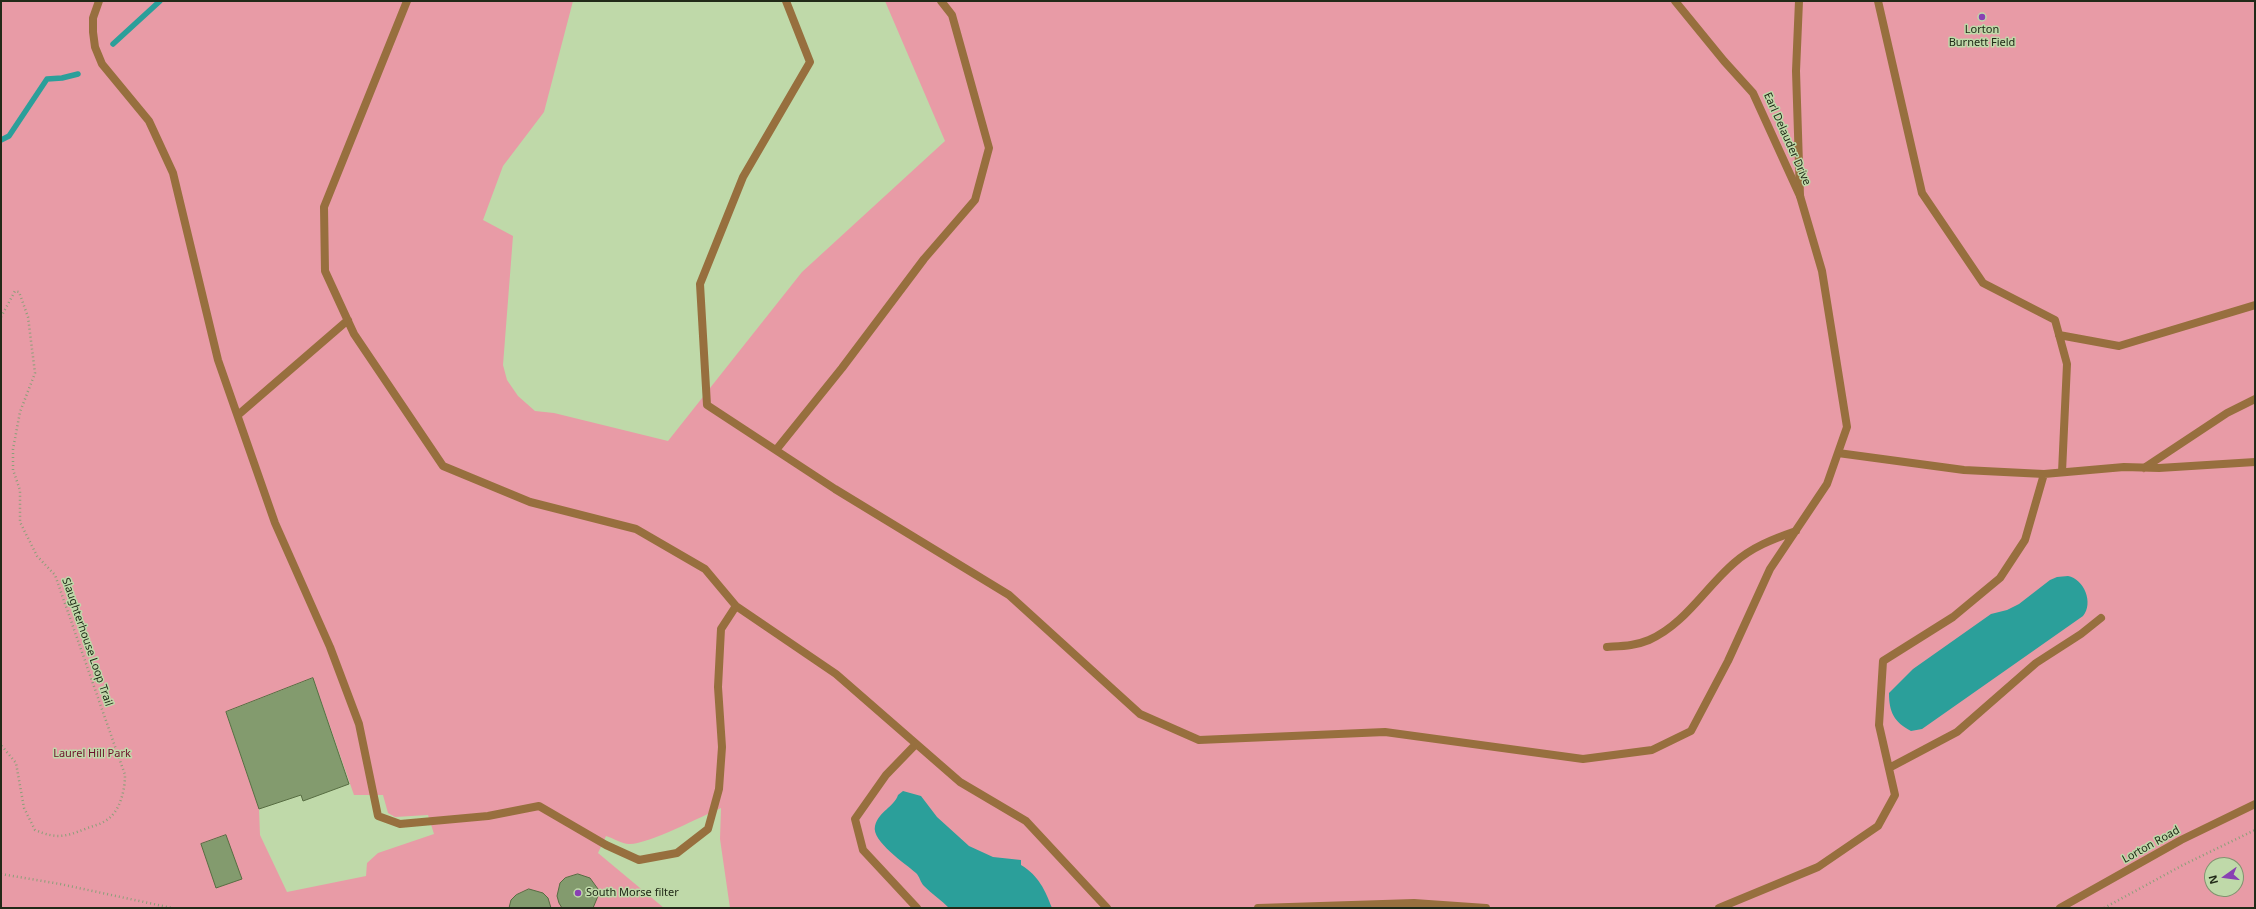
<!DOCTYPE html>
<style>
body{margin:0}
#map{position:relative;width:2256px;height:909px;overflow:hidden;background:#bfd9a9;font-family:"Noto Sans",sans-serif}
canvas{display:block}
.frame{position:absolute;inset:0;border:2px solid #212a18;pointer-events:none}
.north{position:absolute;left:2204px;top:857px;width:40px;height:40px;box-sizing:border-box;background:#bfd9a9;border:1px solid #80936f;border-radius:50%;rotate:256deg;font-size:11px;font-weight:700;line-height:16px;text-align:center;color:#212a18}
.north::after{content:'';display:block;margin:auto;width:14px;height:18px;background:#8941b3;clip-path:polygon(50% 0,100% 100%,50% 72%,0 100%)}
</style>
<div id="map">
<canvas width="2256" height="909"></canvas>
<div class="frame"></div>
<div class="north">N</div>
</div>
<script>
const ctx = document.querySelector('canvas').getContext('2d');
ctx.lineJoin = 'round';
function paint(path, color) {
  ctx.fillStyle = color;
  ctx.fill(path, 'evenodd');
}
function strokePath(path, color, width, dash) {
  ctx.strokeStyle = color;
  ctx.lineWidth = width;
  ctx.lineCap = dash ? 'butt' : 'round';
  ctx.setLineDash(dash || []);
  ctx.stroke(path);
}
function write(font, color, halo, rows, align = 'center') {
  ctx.font = font + ' "Noto Sans",sans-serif';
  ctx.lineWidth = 3;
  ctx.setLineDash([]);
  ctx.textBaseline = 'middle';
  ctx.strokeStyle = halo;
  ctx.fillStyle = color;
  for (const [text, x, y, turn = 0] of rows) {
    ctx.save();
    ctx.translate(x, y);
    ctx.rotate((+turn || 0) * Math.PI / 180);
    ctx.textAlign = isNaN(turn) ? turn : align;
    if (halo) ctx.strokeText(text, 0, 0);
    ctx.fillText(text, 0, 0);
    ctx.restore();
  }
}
const green = new Path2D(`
 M 1,1 L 573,1 L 544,112 L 503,166 L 483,220 L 513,236 L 503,365 L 507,380 L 518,396 L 535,411 L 554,413 L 668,441 L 802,272 L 945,141 L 885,1 L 2255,1 L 2255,908 L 730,908 L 720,839 L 721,808 C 702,816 647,845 629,844 C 622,844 613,838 606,836 L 598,853 L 664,908 L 1,908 ZM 313,678 L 354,795 L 383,795 L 388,813 L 395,817 L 428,815 L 434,834 L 378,853 L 367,863 L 366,876 L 287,892 L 260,835 L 259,809 L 226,712 ZM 2212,865 L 2236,865 L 2236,889 L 2212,889 Z`);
const water = new Path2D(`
 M 2068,576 C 2084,579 2094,603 2083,616 L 1922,729 L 1911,731 C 1894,722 1889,712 1889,693 L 1913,669 L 1991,614 L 2007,610 L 2019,604 L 2050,580 L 2057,577 Z
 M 903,791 L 921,796 L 937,817 L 969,846 L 993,857 L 1021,860 L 1021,865 C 1039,876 1045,890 1052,908 L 949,908 C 941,900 932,894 924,886 C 920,882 920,877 916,873 C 906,864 871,841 875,826 C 879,811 894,807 898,795 Z`);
const stream = new Path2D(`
 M 113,44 L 160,1
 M 1,140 L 9,136 L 47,79 L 62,78 L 78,74`);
const building = new Path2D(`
 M 313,678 L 349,784 L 303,801 L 301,795 L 259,809 L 226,712 Z
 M 226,835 L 242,879 L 216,888 L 201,844 Z
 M 578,874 L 590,878 L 598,889 L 598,896 L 593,908 L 562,908 L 559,903 L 557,896 L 560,883 L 565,878 Z
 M 529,889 L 543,893 L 548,898 L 551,908 L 509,908 L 511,900 L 516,895 Z`);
const path = new Path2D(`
 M 1,317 L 15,291 L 19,292 L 28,317 L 35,373 L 20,412 L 13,449 L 13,470 L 20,490 L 20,522 L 37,556 L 55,575 L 125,775 C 125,790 120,813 105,821 C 99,825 92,826 85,829 C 65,837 56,839 35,830 L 24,808 L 16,763 L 1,745
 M 1,874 L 60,884 L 172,908
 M 2104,908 L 2183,865 L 2255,830`);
const lane = new Path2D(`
 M 99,1 L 93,18 L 93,32 L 95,47 L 102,64 L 149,121 L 173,173 L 218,360 L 275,523 L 330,647 L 359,724 L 378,816 L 400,824 L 488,816 L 539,806 L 606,845 L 639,860 L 677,853 L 708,829 L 719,789 L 722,747 L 718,687 L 721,629 L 736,606 L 705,569 L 636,529 L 530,502 L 443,466 L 354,334 L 325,271 L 324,207 L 407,1
 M 786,1 L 810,62 L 743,177 L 700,284 L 707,405 L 835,489 L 1009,595 L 1140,714 L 1199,740 L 1385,732 L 1583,759 L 1652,750 L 1691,731 L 1728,661 L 1770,569 L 1827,484 L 1847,427 L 1822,271 L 1800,196 L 1796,71 L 1799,1
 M 1878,1 L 1922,193 L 1983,283 L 2055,320 L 2067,364 L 2062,472
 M 2059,335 L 2119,346 L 2255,305
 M 238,415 L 348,320
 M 776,450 L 842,368 L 924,259 L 975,200 L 989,148 L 952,15 L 941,1
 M 1838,453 L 1964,470 L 2044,474 L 2124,467 L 2159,468 L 2255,462
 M 2144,468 L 2227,413 L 2255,399
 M 736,606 L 836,674 L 960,782 L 1026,821 L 1107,908
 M 1607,647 C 1621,646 1635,646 1649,640 C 1685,624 1705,588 1734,563 C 1752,547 1773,539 1796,531
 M 915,745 L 886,775 L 855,819 L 863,850 L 917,908
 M 1889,768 L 1957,732 L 2036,663 L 2081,634 L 2101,618
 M 1258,908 L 1414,903 L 1486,908
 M 1719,908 L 1818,867 L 1878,826 L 1895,795 L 1879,725 L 1883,661 L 1953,617 L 2000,578 L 2025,540 L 2044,474`);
const street = new Path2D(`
 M 1675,1 L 1724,61 L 1753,93 L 1800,196
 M 2060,908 L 2181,840 L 2255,804`);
const markers = [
 [1982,17,4,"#8941b3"],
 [578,893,4,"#8941b3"]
];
const poiNames = [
 ["Lorton",1982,30],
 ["Burnett Field",1982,43],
 ["South Morse filter",586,893,"left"]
];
const streetNames = [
 ["Earl Delauder Drive",1787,139,66],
 ["Slaughterhouse Loop Trail",87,642,71],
 ["Lorton Road",2151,845,-29]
];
const parkNames = [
 ["Laurel Hill Park",92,754]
];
paint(green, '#e89ba6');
paint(water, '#2b9f9a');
strokePath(stream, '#2b9f9a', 5.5);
paint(building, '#839b6e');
strokePath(building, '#576d42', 1);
strokePath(path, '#8b9f79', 2.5, [1, 3]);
strokePath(lane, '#976f3e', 8);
strokePath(street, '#976f3e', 8);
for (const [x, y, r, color] of markers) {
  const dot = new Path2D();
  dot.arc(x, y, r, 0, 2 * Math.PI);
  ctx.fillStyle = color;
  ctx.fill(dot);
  strokePath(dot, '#bfd9a9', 1.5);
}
write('11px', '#212a18', '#bfd9a9', poiNames);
write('11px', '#212a18', '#bfd9a9', streetNames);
write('11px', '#6b102a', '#bfd9a9', parkNames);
</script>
